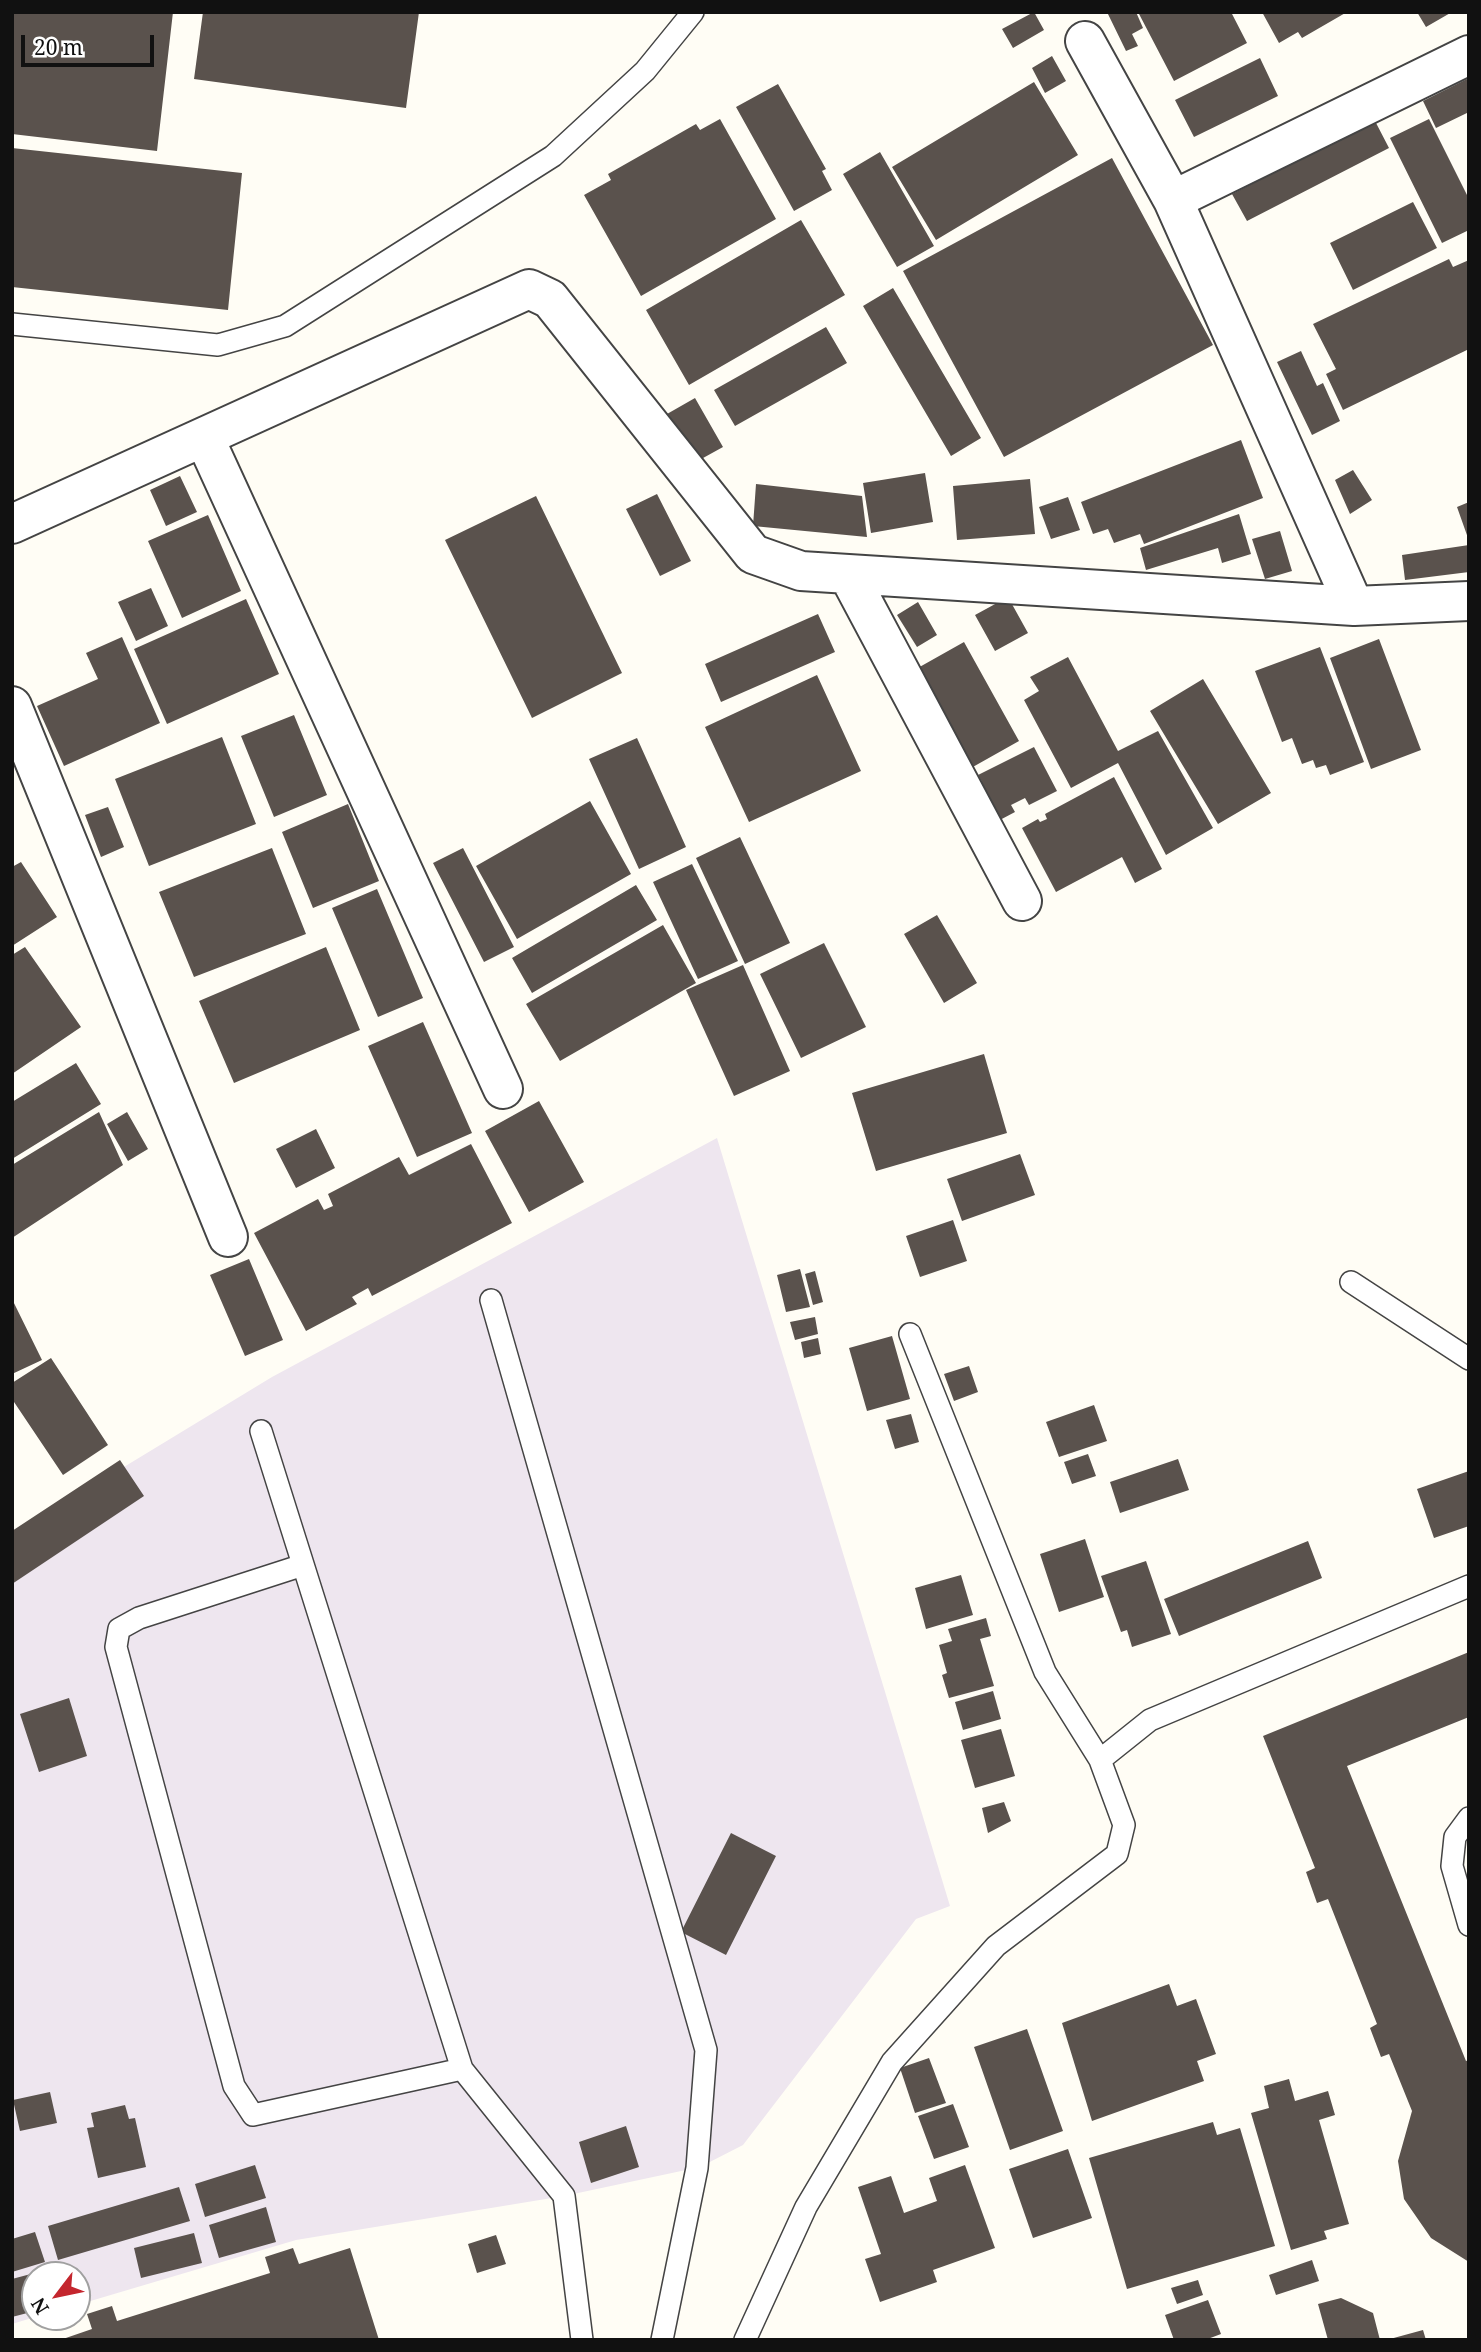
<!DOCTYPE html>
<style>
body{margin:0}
#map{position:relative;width:1481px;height:2352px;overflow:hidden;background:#fffdf5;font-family:"Noto Serif",serif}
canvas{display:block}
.frame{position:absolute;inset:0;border:14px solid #111;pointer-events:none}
.north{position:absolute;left:21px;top:2261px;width:70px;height:70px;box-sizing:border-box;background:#fff;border:2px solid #a0a0a0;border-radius:50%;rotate:238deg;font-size:19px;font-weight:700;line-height:28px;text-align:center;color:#111}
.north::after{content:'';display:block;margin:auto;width:24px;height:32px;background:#c4262e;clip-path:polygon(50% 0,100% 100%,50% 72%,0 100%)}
.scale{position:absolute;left:21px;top:35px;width:133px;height:32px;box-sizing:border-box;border:4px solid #111;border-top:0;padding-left:9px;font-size:21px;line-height:24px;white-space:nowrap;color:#111;-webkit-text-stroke:5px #fff;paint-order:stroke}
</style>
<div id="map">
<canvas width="1481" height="2352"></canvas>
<div class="frame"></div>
<div class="north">N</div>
<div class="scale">20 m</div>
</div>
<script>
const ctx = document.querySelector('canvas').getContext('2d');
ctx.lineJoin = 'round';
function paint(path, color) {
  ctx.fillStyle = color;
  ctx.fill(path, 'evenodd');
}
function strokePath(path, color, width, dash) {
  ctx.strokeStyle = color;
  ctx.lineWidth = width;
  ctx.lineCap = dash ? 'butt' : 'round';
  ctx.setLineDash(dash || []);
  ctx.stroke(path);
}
const industrial = new Path2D(`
 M 717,1138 L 950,1906 L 916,1919 L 743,2145 L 700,2167 L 564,2196 L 296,2240 L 77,2305 L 77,2275 L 35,2275 L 35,2317 L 12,2324 L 12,1535 L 272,1377 Z`);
const building = new Path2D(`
 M 12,12 L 173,12 L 157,151 L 12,134 Z
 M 203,12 L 419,12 L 406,108 L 194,79 Z
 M 1034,12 L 1044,30 L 1013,48 L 1002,29 Z
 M 1107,12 L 1136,12 L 1143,28 L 1132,34 L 1138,46 L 1126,51 Z
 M 1138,12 L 1231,12 L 1247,43 L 1174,81 Z
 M 1262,12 L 1347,12 L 1302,38 L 1298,32 L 1279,43 Z
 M 1417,12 L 1452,12 L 1426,27 Z
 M 1052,56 L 1066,81 L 1045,93 L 1032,68 Z
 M 1260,58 L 1278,96 L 1194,137 L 1175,100 Z
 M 1469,78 L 1469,112 L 1436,128 L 1423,101 Z
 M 1034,82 L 1078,155 L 936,240 L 892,167 Z
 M 778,84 L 826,169 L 822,171 L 832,190 L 794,211 L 736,107 Z
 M 720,119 L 776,219 L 641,296 L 584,195 L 611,180 L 608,174 L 696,124 L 700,130 Z
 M 1429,119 L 1469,199 L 1469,230 L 1442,243 L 1390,138 Z
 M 1375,121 L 1389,148 L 1247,221 L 1232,194 Z
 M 12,148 L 242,173 L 228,310 L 12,287 Z
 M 880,152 L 934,246 L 897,267 L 843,174 Z
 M 1112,158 L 1213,345 L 1004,457 L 903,271 Z
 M 1413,202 L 1437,248 L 1353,290 L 1330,243 Z
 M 801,220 L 845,295 L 689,385 L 646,310 Z
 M 1449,259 L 1453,267 L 1469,260 L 1469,349 L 1343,410 L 1326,374 L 1336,369 L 1313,324 Z
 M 893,288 L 981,438 L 951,456 L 863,306 Z
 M 826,327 L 847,363 L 735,426 L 714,390 Z
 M 1301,351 L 1317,386 L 1323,383 L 1340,421 L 1312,435 L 1277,362 Z
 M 695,398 L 723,447 L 694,463 L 667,414 Z
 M 1241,440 L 1263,498 L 1144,544 L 1140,534 L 1114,543 L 1108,529 L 1093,534 L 1081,502 Z
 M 1353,470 L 1372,500 L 1350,514 L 1335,480 Z
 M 925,473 L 933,522 L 871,533 L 863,483 Z
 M 180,476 L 197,512 L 166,526 L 150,490 Z
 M 1030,479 L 1035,534 L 957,540 L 953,486 Z
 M 756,484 L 862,496 L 867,537 L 753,526 Z
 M 657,494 L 691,561 L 660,576 L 626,509 Z
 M 536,496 L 622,673 L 532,718 L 445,540 Z
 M 1068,497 L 1080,530 L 1051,539 L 1039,507 Z
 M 1469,502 L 1469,538 L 1468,538 L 1457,507 Z
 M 1239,514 L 1251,554 L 1222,563 L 1218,548 L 1146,570 L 1140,548 Z
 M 208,515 L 241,591 L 182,618 L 148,541 Z
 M 1280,531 L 1292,571 L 1265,579 L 1252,539 Z
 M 1469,545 L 1469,572 L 1405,580 L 1402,555 Z
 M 151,588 L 168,626 L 136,641 L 118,602 Z
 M 1008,597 L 1028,633 L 995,651 L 975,615 Z
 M 246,599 L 279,674 L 167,724 L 134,649 Z
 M 918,602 L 937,635 L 917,647 L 897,615 Z
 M 818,614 L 835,652 L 721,702 L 705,664 Z
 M 122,637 L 160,723 L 64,766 L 37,706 L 98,679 L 86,653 Z
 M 1379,639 L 1421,750 L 1371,769 L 1330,658 Z
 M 964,642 L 1019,741 L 971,768 L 916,669 Z
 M 1320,647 L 1364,762 L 1330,775 L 1326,765 L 1316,768 L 1313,760 L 1302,764 L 1292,738 L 1282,742 L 1255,671 Z
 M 1068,657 L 1118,751 L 1158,731 L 1213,828 L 1166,855 L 1118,763 L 1071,788 L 1024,700 L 1039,691 L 1030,677 Z
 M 817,675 L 861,771 L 749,822 L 705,727 Z
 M 1203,679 L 1271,793 L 1218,824 L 1150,711 Z
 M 294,715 L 327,795 L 274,817 L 241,736 Z
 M 222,737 L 256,824 L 149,866 L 115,779 Z
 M 637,738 L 686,847 L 639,869 L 589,759 Z
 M 1034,747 L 1057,791 L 1029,805 L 1025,798 L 1011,805 L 1015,812 L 998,821 L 979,784 L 982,782 L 978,775 Z
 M 1114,777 L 1162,869 L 1135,883 L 1122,857 L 1056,892 L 1022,828 L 1038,819 L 1040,822 L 1047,819 L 1045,814 Z
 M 590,801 L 631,874 L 517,939 L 476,866 Z
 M 348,804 L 379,881 L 313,908 L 282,832 Z
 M 108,807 L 124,847 L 101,857 L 85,815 Z
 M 740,837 L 790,943 L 745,964 L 696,858 Z
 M 272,848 L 306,934 L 194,977 L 159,892 Z
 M 463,848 L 514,947 L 484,962 L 433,863 Z
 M 21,862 L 57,917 L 12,946 L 12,867 Z
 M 692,864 L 738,961 L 698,979 L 653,882 Z
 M 636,885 L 657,920 L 532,993 L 512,958 Z
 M 377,889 L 423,998 L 378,1017 L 332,908 Z
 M 937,915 L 977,983 L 944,1003 L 904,934 Z
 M 663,925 L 696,983 L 560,1061 L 526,1004 Z
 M 824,943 L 866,1027 L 801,1058 L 760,974 Z
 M 25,947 L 81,1027 L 12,1074 L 12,955 Z
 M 326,947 L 360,1030 L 234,1083 L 199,1001 Z
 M 743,965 L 790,1071 L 734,1096 L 686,990 Z
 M 423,1022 L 472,1133 L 417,1157 L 368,1046 Z
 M 984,1054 L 1007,1133 L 876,1171 L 852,1093 Z
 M 76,1063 L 101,1104 L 12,1159 L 12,1102 Z
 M 539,1101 L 584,1182 L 529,1212 L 485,1131 Z
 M 99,1112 L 123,1165 L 12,1238 L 12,1165 Z
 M 127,1112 L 148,1149 L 128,1161 L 107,1124 Z
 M 316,1129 L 335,1168 L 296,1188 L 276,1149 Z
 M 471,1144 L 512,1223 L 372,1296 L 368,1288 L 352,1297 L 357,1304 L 306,1331 L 254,1233 L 318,1199 L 324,1210 L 333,1206 L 328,1194 L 399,1157 L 409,1175 Z
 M 1020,1154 L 1035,1195 L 962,1221 L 947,1179 Z
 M 953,1220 L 967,1261 L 920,1277 L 906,1236 Z
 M 249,1259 L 283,1340 L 245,1356 L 210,1275 Z
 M 800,1269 L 810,1307 L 786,1312 L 777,1275 Z
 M 815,1271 L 823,1302 L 813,1305 L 805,1274 Z
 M 12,1299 L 42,1360 L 12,1374 Z
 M 815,1317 L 818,1334 L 795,1340 L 790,1322 Z
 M 892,1336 L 910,1399 L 867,1411 L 849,1348 Z
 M 818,1338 L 821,1354 L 804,1358 L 801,1342 Z
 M 51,1358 L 108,1445 L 63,1475 L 12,1399 L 12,1383 Z
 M 969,1366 L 978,1392 L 954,1401 L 944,1374 Z
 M 1094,1405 L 1107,1441 L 1059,1457 L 1046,1422 Z
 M 911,1414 L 919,1442 L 895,1449 L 886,1420 Z
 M 1088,1454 L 1096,1476 L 1072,1484 L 1064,1462 Z
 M 1178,1459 L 1189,1490 L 1120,1513 L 1110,1482 Z
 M 120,1460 L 144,1496 L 12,1584 L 12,1531 Z
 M 1469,1471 L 1469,1526 L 1434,1538 L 1417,1489 Z
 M 1085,1539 L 1104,1597 L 1059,1612 L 1040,1554 Z
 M 1308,1541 L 1322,1578 L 1179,1636 L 1164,1599 Z
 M 1146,1561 L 1171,1634 L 1132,1647 L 1127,1630 L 1121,1632 L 1101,1576 Z
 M 961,1575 L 973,1615 L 926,1629 L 915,1588 Z
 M 986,1618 L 991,1636 L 980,1639 L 994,1686 L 949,1698 L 942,1675 L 947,1673 L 939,1645 L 952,1641 L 948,1629 Z
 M 1469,1652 L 1469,1717 L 1347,1766 L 1466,2061 L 1469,2060 L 1469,2262 L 1431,2238 L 1404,2199 L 1398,2161 L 1412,2111 L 1389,2054 L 1381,2057 L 1370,2028 L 1377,2024 L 1328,1899 L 1317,1903 L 1306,1872 L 1315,1868 L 1263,1736 Z
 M 993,1691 L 1001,1719 L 963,1730 L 955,1702 Z
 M 69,1698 L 87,1756 L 39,1772 L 20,1714 Z
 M 1001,1729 L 1015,1776 L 975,1788 L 961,1740 Z
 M 1004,1802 L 1011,1821 L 988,1833 L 982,1808 Z
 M 731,1833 L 776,1856 L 726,1955 L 681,1932 Z
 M 1169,1984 L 1177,2006 L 1196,1999 L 1216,2054 L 1197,2061 L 1204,2081 L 1092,2121 L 1062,2023 Z
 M 1027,2029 L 1063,2131 L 1010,2150 L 974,2047 Z
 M 929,2058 L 946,2103 L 915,2113 L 900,2068 Z
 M 1289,2079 L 1295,2101 L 1328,2091 L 1335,2115 L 1319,2120 L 1349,2224 L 1324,2231 L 1327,2239 L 1291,2250 L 1251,2113 L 1269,2108 L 1264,2086 Z
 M 50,2092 L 57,2123 L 20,2131 L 13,2100 Z
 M 953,2104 L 969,2147 L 934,2159 L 918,2116 Z
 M 125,2105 L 129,2119 L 135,2118 L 146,2167 L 98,2178 L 87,2128 L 94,2127 L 91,2113 Z
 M 1213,2122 L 1217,2135 L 1240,2128 L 1275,2246 L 1127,2289 L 1089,2158 Z
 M 626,2126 L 639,2167 L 591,2183 L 579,2142 Z
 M 1068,2149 L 1092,2218 L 1033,2238 L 1009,2169 Z
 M 255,2165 L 266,2198 L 205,2217 L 195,2184 Z
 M 965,2165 L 995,2248 L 933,2270 L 937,2282 L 880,2302 L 865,2259 L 881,2254 L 858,2187 L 891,2176 L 904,2213 L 937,2201 L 929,2178 Z
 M 179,2187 L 190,2221 L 58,2260 L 48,2226 Z
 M 266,2207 L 276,2242 L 219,2258 L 209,2225 Z
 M 35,2232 L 45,2262 L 12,2272 L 12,2239 Z
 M 194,2233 L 202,2263 L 141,2278 L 134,2248 Z
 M 496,2235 L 506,2264 L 477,2273 L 468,2244 Z
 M 293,2248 L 299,2264 L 350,2248 L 379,2340 L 60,2340 L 92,2329 L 87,2314 L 112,2306 L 117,2321 L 270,2273 L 265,2257 Z
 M 1312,2260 L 1319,2281 L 1276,2295 L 1269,2275 Z
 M 42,2271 L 43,2275 L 35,2275 L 35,2311 L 12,2317 L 12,2279 Z
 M 1198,2280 L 1203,2295 L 1177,2304 L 1171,2288 Z
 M 1341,2298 L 1373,2313 L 1380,2340 L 1328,2340 L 1318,2304 Z
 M 1208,2300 L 1221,2334 L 1205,2340 L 1174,2340 L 1165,2315 Z
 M 1423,2330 L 1426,2340 L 1390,2340 L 1390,2339 Z`);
const service = new Path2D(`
 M 12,324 L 218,345 L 285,326 L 553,156 L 645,71 L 693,12
 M 1351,1282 L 1469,1359
 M 491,1300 L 706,2050 L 697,2168 L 662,2340
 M 910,1334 L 1045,1672 L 1100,1760
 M 261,1431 L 462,2069 L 564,2196 L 582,2340
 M 303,1565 L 139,1618 L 119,1629 L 116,1647 L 234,2086 L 253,2115 L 462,2069
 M 1469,1818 L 1455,1837 L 1452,1866 L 1469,1925
 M 745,2340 L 806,2207 L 892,2062 L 996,1946 L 1117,1854 L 1124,1825 L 1100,1760 L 1150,1720 L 1469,1586`);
const minor = new Path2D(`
 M 1085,41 L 1173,200 L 1354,606
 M 1173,200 L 1469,55
 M 204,437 L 503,1089
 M 12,524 L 529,289 L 550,299 L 753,554 L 801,571 L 1354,606 L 1469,601
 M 849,576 L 1022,901
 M 12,706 L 228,1237`);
paint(industrial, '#eee6ef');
paint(building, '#5a524d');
strokePath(service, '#444', 24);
strokePath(minor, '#444', 42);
strokePath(service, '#fff', 21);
strokePath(minor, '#fff', 38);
</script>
